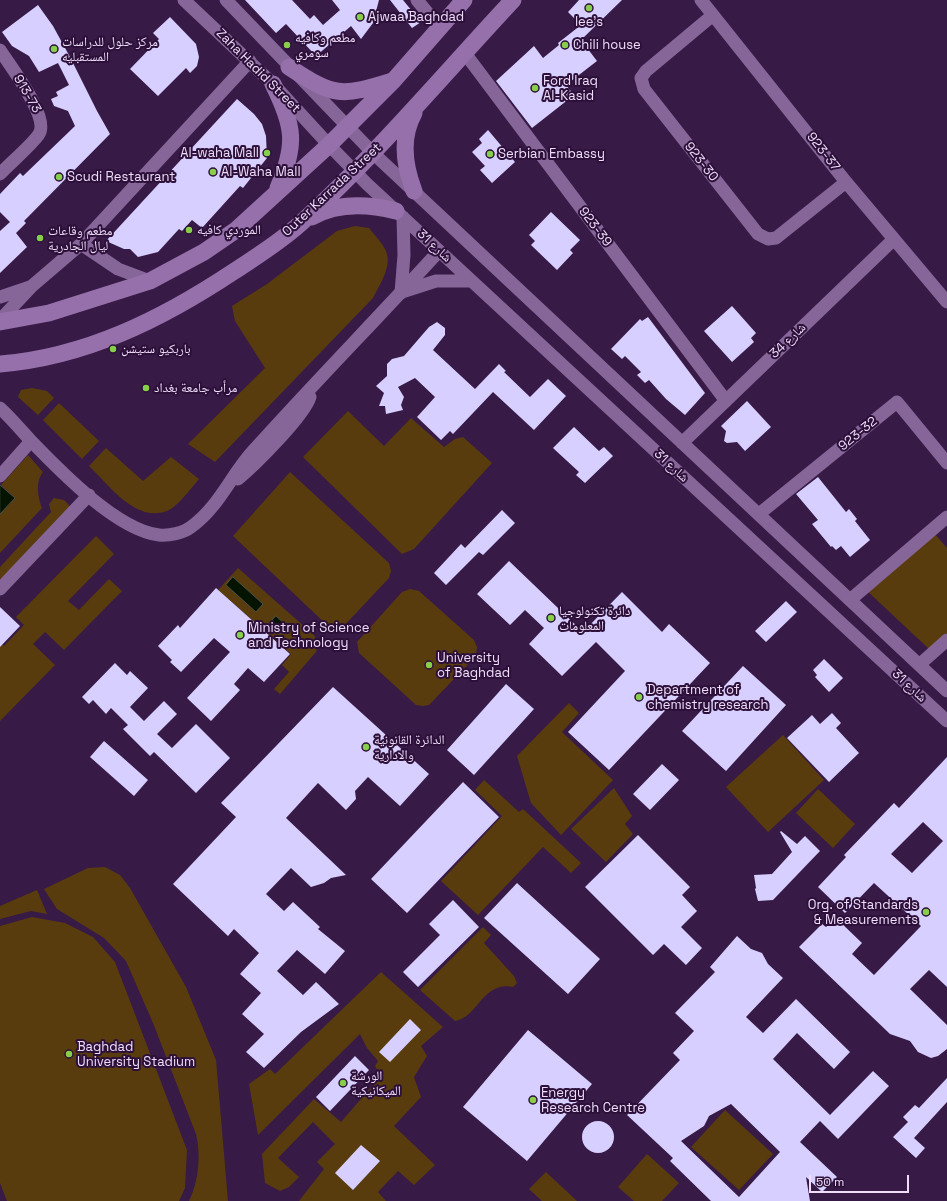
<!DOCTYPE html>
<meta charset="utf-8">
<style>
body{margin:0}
#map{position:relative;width:947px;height:1201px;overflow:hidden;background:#371a45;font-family:"Space Grotesk",sans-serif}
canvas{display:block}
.scale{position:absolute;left:809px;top:1175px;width:100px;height:18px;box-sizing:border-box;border:2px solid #efdefa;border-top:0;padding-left:5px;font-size:12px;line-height:14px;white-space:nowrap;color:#efdefa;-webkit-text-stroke:3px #2d103a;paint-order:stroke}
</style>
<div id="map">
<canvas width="947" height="1201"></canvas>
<div class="scale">50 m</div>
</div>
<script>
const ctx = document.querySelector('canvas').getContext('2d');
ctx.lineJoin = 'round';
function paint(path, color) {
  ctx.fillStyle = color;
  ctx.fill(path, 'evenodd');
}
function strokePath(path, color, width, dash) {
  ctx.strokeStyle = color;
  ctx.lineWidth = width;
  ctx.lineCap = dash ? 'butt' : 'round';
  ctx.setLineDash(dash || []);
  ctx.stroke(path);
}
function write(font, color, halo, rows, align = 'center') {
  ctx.font = font + ' "Space Grotesk","Noto Naskh Arabic",sans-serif';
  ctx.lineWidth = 4;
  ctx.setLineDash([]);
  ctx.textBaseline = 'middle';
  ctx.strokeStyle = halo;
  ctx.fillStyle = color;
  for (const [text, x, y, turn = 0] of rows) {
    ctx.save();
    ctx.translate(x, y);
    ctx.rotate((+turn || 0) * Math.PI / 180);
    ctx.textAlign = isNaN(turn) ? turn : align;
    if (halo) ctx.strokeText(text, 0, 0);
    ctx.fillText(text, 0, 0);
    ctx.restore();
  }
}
const green = new Path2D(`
 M 355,226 L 369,228 C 375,236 384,244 387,254 C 391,268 379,286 373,298 L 215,462 L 188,444 L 265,368 L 235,321 L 232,306 L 267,284 L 337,231 Z
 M 32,388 L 47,391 L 54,398 L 38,415 L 18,397 L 21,390 Z
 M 59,403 L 99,441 L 82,459 L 43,420 Z
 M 348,411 L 384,446 L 411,418 L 444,447 L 455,439 L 463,437 L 492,463 L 414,549 L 402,554 L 303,457 Z
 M 106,448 L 143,481 L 171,457 L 199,479 C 192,487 178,506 169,510 C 137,525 109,485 89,466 Z
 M 28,455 L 43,472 C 35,482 38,497 42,508 L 0,553 L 0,514 L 15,498 L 1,485 Z
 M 290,472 L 389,563 L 391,571 L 389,578 L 342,628 L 335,629 L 328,626 L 233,536 Z
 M 54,498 L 64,500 L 71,507 L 5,577 L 0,579 L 0,567 L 51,512 L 49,504 Z
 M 934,533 L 947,548 L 947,633 L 929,649 L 865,589 Z
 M 96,536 L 114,554 L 68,601 L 79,610 L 109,579 L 122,591 L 64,650 L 45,632 L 33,644 L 55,665 L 0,721 L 0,642 L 4,646 L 24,625 L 16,617 Z
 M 238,568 L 314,635 L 318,644 L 316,652 L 280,694 L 274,689 L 289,672 L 282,665 L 291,654 L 218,590 Z
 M 410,589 L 419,591 L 474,640 L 477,647 L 476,656 L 429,705 L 423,706 L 416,705 L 359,653 L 357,642 L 402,592 Z
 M 569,703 L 579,713 L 562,732 L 613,780 L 561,835 L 531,803 L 517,756 Z
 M 783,735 L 824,780 L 768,832 L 726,787 Z
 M 484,780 L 519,812 L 523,809 L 581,863 L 571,873 L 543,847 L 478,915 L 441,881 L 502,816 L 475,790 Z
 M 614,788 L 632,816 L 625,824 L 633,834 L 606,862 L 571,829 Z
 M 818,789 L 855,824 L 833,848 L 796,813 Z
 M 105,867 L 120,875 L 130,888 L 186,987 L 216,1060 L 228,1201 L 189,1201 C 199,1181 201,1155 196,1134 L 153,1023 L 126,961 L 104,938 L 57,909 L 44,889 L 88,868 Z
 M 37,890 L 47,914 L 31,911 L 0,919 L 0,906 Z
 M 32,917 L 65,923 L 93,937 L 115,962 L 187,1150 L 185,1188 L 179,1201 L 7,1201 L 0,1183 L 0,926 Z
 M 483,927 L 491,935 L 484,943 L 514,976 L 517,983 L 513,987 C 482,981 478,1018 455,1021 L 420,990 Z
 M 381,972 L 443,1027 L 421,1046 L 427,1056 L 414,1077 L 421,1097 L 394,1126 L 435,1165 L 414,1185 L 398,1171 L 378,1192 L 386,1201 L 299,1201 L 324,1169 L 317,1162 L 335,1144 L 313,1122 L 278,1158 L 299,1177 L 289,1187 L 280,1191 L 265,1183 L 262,1154 L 314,1099 L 341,1122 L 381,1076 L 375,1066 L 378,1061 L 367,1048 L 360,1034 L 258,1135 L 249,1084 L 270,1069 L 275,1074 Z
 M 725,1110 L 773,1154 L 739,1190 L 691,1147 Z
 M 647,1154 L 679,1183 L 662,1201 L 634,1201 L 618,1187 Z
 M 546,1172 L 577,1201 L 542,1201 L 529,1189 Z`);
const water = new Path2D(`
 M 0,485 L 15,498 L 0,514 Z
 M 233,577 L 263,604 L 256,612 L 226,585 Z
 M 276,616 L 287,626 L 280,634 L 269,624 Z`);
const building = new Path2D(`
 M 245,0 L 292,0 L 310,19 L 314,15 L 323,25 L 340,10 L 332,0 L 379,0 L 373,23 L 361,39 L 351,26 L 316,56 L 286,24 L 276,33 Z
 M 390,0 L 403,0 L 421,22 L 412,28 Z
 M 579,0 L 622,0 L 581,40 L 597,61 L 566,85 L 574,95 L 532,128 L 496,81 L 534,46 L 543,58 L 559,45 L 558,43 L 581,25 L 568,12 Z
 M 38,5 L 53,26 L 70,57 L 97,111 L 110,134 L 24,221 L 26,223 L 16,233 L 27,247 L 0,273 L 0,231 L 10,222 L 0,212 L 0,194 L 20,173 L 23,176 L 75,126 L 68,111 L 54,106 L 51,99 L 58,96 L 56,92 L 69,85 L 58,63 L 39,72 L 29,56 L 12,46 L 2,32 Z
 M 170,17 L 196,44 L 199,57 L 197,66 L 190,73 L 186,68 L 158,96 L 130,69 L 159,39 L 153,33 Z
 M 237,99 L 254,114 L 262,124 L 266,136 L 267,158 L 243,188 L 240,186 L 202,228 L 192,220 L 182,231 L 179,229 L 158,252 L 138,257 L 130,249 L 124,249 L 106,241 Z
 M 488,130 L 515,162 L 492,183 L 480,170 L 485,166 L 472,152 L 482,143 L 479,139 Z
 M 551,212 L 580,240 L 570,250 L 573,253 L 557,270 L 531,245 L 535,241 L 529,235 Z
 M 732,306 L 756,333 L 751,338 L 754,342 L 732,362 L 704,331 Z
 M 648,317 L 705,393 L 685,415 L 666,399 L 649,380 L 645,383 L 637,375 L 641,372 L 625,356 L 622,359 L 611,349 L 640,319 L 642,321 Z
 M 437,322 L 445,328 L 445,335 L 433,350 L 475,389 L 499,364 L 506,371 L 504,372 L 530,397 L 548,379 L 566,396 L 534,430 L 493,392 L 453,434 L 450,431 L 441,440 L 417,417 L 435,397 L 415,378 L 398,387 L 404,397 L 401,405 L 403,410 L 386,414 L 385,406 L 379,406 L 384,393 L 376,386 L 387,376 L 387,364 L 392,359 L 404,356 L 429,327 Z
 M 747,401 L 771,427 L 745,451 L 737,442 L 727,443 L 724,441 L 726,431 L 721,426 Z
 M 574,427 L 599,451 L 604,447 L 613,456 L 585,483 L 576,475 L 579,472 L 553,448 Z
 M 818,477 L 846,512 L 849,509 L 857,519 L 855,521 L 870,540 L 850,557 L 841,546 L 836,550 L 832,546 L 831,547 L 812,524 L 818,520 L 796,494 Z
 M 502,510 L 515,523 L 483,555 L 479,552 L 446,585 L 434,573 L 461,544 L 465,548 Z
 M 509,561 L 583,632 L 622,592 L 662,632 L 669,624 L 710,663 L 609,770 L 568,732 L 625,671 L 596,642 L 562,676 L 529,644 L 544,628 L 525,610 L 510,625 L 477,594 Z
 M 216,588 L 290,654 L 264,682 L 248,668 L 234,684 L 240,690 L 211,721 L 187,698 L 230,652 L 214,638 L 181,672 L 170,662 L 172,660 L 158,646 L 178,625 L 180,628 Z
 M 786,601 L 797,612 L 766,642 L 755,631 Z
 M 0,607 L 20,626 L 0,647 Z
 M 824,659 L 843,678 L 829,692 L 815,677 L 817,675 L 813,670 Z
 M 115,663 L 127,675 L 130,671 L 148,688 L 130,707 L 144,721 L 164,701 L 177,714 L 157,734 L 172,748 L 196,724 L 230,758 L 196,793 L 154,752 L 150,756 L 123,729 L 128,725 L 111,708 L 106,714 L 93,700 L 89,704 L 82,697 Z
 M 743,666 L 786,705 L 726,771 L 682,731 Z
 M 506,684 L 534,709 L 474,775 L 447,750 Z
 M 333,687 L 429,774 L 400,806 L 368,777 L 355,791 L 356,799 L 346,810 L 318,783 L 286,818 L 346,875 L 331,878 L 324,883 L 311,887 L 291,868 L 266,894 L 284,911 L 293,902 L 320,927 L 318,929 L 345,951 L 325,974 L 297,950 L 277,971 L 303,995 L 316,982 L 339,1004 L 301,1032 L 264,1068 L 246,1052 L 264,1034 L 242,1014 L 261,993 L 240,974 L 259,953 L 234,929 L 228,936 L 173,884 L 236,817 L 221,803 Z
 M 832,713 L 841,723 L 836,728 L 859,753 L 829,782 L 787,738 L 812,715 L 820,724 Z
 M 104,741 L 148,780 L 134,796 L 90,757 Z
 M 947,757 L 947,987 L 929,970 L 910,989 L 947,1025 L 947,1049 L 938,1056 L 931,1058 L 918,1052 L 910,1041 L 890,1034 L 799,947 L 822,924 L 826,927 L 836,918 L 862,943 L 852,954 L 874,975 L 921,926 L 874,883 L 845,913 L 818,887 L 846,857 L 844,855 L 894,803 L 899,808 ZM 923,822 L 943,841 L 912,873 L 891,854 Z
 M 662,764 L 679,780 L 650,810 L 633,794 Z
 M 463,782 L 499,817 L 407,913 L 371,879 Z
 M 781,831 L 797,844 L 805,836 L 820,851 L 773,900 L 758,901 L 755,889 L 756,888 L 754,875 L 772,874 L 792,852 L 780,832 Z
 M 638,835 L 690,887 L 682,895 L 697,911 L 681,927 L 702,948 L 686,965 L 664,944 L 653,955 L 585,887 Z
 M 517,883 L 600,959 L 568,994 L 484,918 Z
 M 453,900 L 479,927 L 418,987 L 403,972 L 440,935 L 429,924 Z
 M 737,936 L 751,949 L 762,953 L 768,964 L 783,978 L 746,1017 L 763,1033 L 796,999 L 850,1052 L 834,1069 L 797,1033 L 773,1059 L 830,1115 L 873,1071 L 889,1086 L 838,1139 L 820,1121 L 800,1142 L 837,1177 L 822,1192 L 806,1177 L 810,1201 L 711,1201 L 670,1161 L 673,1158 L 627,1115 L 680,1060 L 673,1053 L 694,1031 L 675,1013 L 715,972 L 710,967 ZM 731,1104 L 780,1152 L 739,1197 L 681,1141 L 704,1126 L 709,1116 Z
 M 410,1019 L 421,1030 L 390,1062 L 379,1052 Z
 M 528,1030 L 592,1084 L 527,1161 L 463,1107 Z
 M 355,1056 L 369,1070 L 330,1111 L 316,1097 Z
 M 947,1078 L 947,1102 L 914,1138 L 925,1148 L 916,1158 L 893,1137 L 908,1122 L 903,1117 L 915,1105 L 919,1108 Z
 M582 1137a16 16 0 1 1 32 0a16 16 0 1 1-32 0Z
 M 361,1145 L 380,1161 L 353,1190 L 335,1173 Z`);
const minor = new Path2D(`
 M 184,0 L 273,84 L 329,145 L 367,184 L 947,721
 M 226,0 L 373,153 L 947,691
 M 417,0 L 440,28
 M 701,0 L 846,182 L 947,302
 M 713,15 L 646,71 L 641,78 L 644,89 L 758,234 L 768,239 L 776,238 L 846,182
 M 0,50 C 10,66 50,117 39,134 C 33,144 9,164 0,174
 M 464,52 L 726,401
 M 81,244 L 118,269 L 150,281
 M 405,291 L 436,281 L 472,281
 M 401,293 L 404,255 L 403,217
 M 0,297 L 30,287
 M 0,320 L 32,286 L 81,244 L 250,61
 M 0,408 C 11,418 21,430 31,441 C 60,471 117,530 159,535 C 169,536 183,533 191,527 C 219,507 231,475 253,451 C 314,383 378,318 439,251
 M 682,443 L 894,239
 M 0,476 L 31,441
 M 238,479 C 255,465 304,416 310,397
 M 759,514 L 897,402 L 947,463
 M 0,589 L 89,495
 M 850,600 L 947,517
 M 919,665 L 947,640`);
const major = new Path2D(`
 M 289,67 C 334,97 341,97 392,81
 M 273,84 C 294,126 297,144 278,188
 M 414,113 C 400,138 404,165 414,191
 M 312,217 C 338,202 368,204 396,211
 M 0,322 L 49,313 L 150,281 L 204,252 L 236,230 L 329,145 L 394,80 L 464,0
 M 0,364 C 86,357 162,319 233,272 C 256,257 280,242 301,223 C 377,154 443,75 513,0`);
const markers = [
 [589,8,4,"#87cf4a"],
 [360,17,4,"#87cf4a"],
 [287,45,4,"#87cf4a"],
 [565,45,4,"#87cf4a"],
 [54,49,4,"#87cf4a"],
 [535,88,4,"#87cf4a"],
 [267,153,4,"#87cf4a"],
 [490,154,4,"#87cf4a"],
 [213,172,4,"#87cf4a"],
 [59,177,4,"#87cf4a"],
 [189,230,4,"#87cf4a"],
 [40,238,4,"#87cf4a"],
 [113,349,4,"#87cf4a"],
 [146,388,4,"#87cf4a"],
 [551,618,4,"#87cf4a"],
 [240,635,4,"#87cf4a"],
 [429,665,4,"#87cf4a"],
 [639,697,4,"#87cf4a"],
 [366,747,4,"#87cf4a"],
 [926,912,4,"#87cf4a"],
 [69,1054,4,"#87cf4a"],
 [343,1083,4,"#87cf4a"],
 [533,1100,4,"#87cf4a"]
];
const poiNames = [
 ["Ajwaa Baghdad",368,17],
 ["lee's",589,22,"center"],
 ["مطعم وكافيه",295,38],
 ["سومري",295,53],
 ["مركز حلول للدراسات",62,42],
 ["المستقبليه",62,57],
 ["Chili house",573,45],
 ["Ford Iraq",543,81],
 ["Al-Kasid",543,96],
 ["Al-waha Mall",259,153,"right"],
 ["Serbian Embassy",498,154],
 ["Al-Waha Mall",221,172],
 ["Scudi Restaurant",67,177],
 ["الموردي كافيه",197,230],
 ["مطعم وقاعات",48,231],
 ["ليال الجادرية",48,246],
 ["باربكيو ستيشن",121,349],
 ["مرأب جامعة بغداد",154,388],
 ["دائرة تكنولوجيا",559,611],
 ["المعلومات",559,626],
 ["Ministry of Science",248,628],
 ["and Technology",248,643],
 ["University",437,658],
 ["of Baghdad",437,673],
 ["Department of",647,690],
 ["chemistry research",647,705],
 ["الدائرة القانونية",374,740],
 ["والادارية",374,755],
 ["Org. of Standards",918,905,"right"],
 ["& Measurements",918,920,"right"],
 ["Baghdad",77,1047],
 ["University Stadium",77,1062],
 ["الورشة",351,1076],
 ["الميكانيكية",351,1091],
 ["Energy",541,1093],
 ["Research Centre",541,1108]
];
const streetNames = [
 ["Zaha Hadid Street",258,71,45],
 ["913-73",27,94,60],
 ["923-37",823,152,52],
 ["923-30",701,162,52],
 ["Outer Karrada Street",332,190,-43],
 ["923-39",595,227,53],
 ["شارع 31",434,246,43],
 ["شارع 34",788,341,-44],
 ["923-32",858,434,-39],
 ["شارع 31",671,466,43],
 ["شارع 31",909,686,43]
];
paint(green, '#593c0e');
paint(water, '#051400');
strokePath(water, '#4b514b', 1);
paint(building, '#d7cfff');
strokePath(minor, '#866698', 13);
strokePath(major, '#9670ab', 17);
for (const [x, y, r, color] of markers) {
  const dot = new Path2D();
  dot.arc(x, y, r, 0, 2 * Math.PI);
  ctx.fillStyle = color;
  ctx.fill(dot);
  strokePath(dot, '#2d103a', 1.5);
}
write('13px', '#efdefa', '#2d103a', poiNames, 'left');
write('13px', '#efdefa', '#2d103a', streetNames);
</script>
